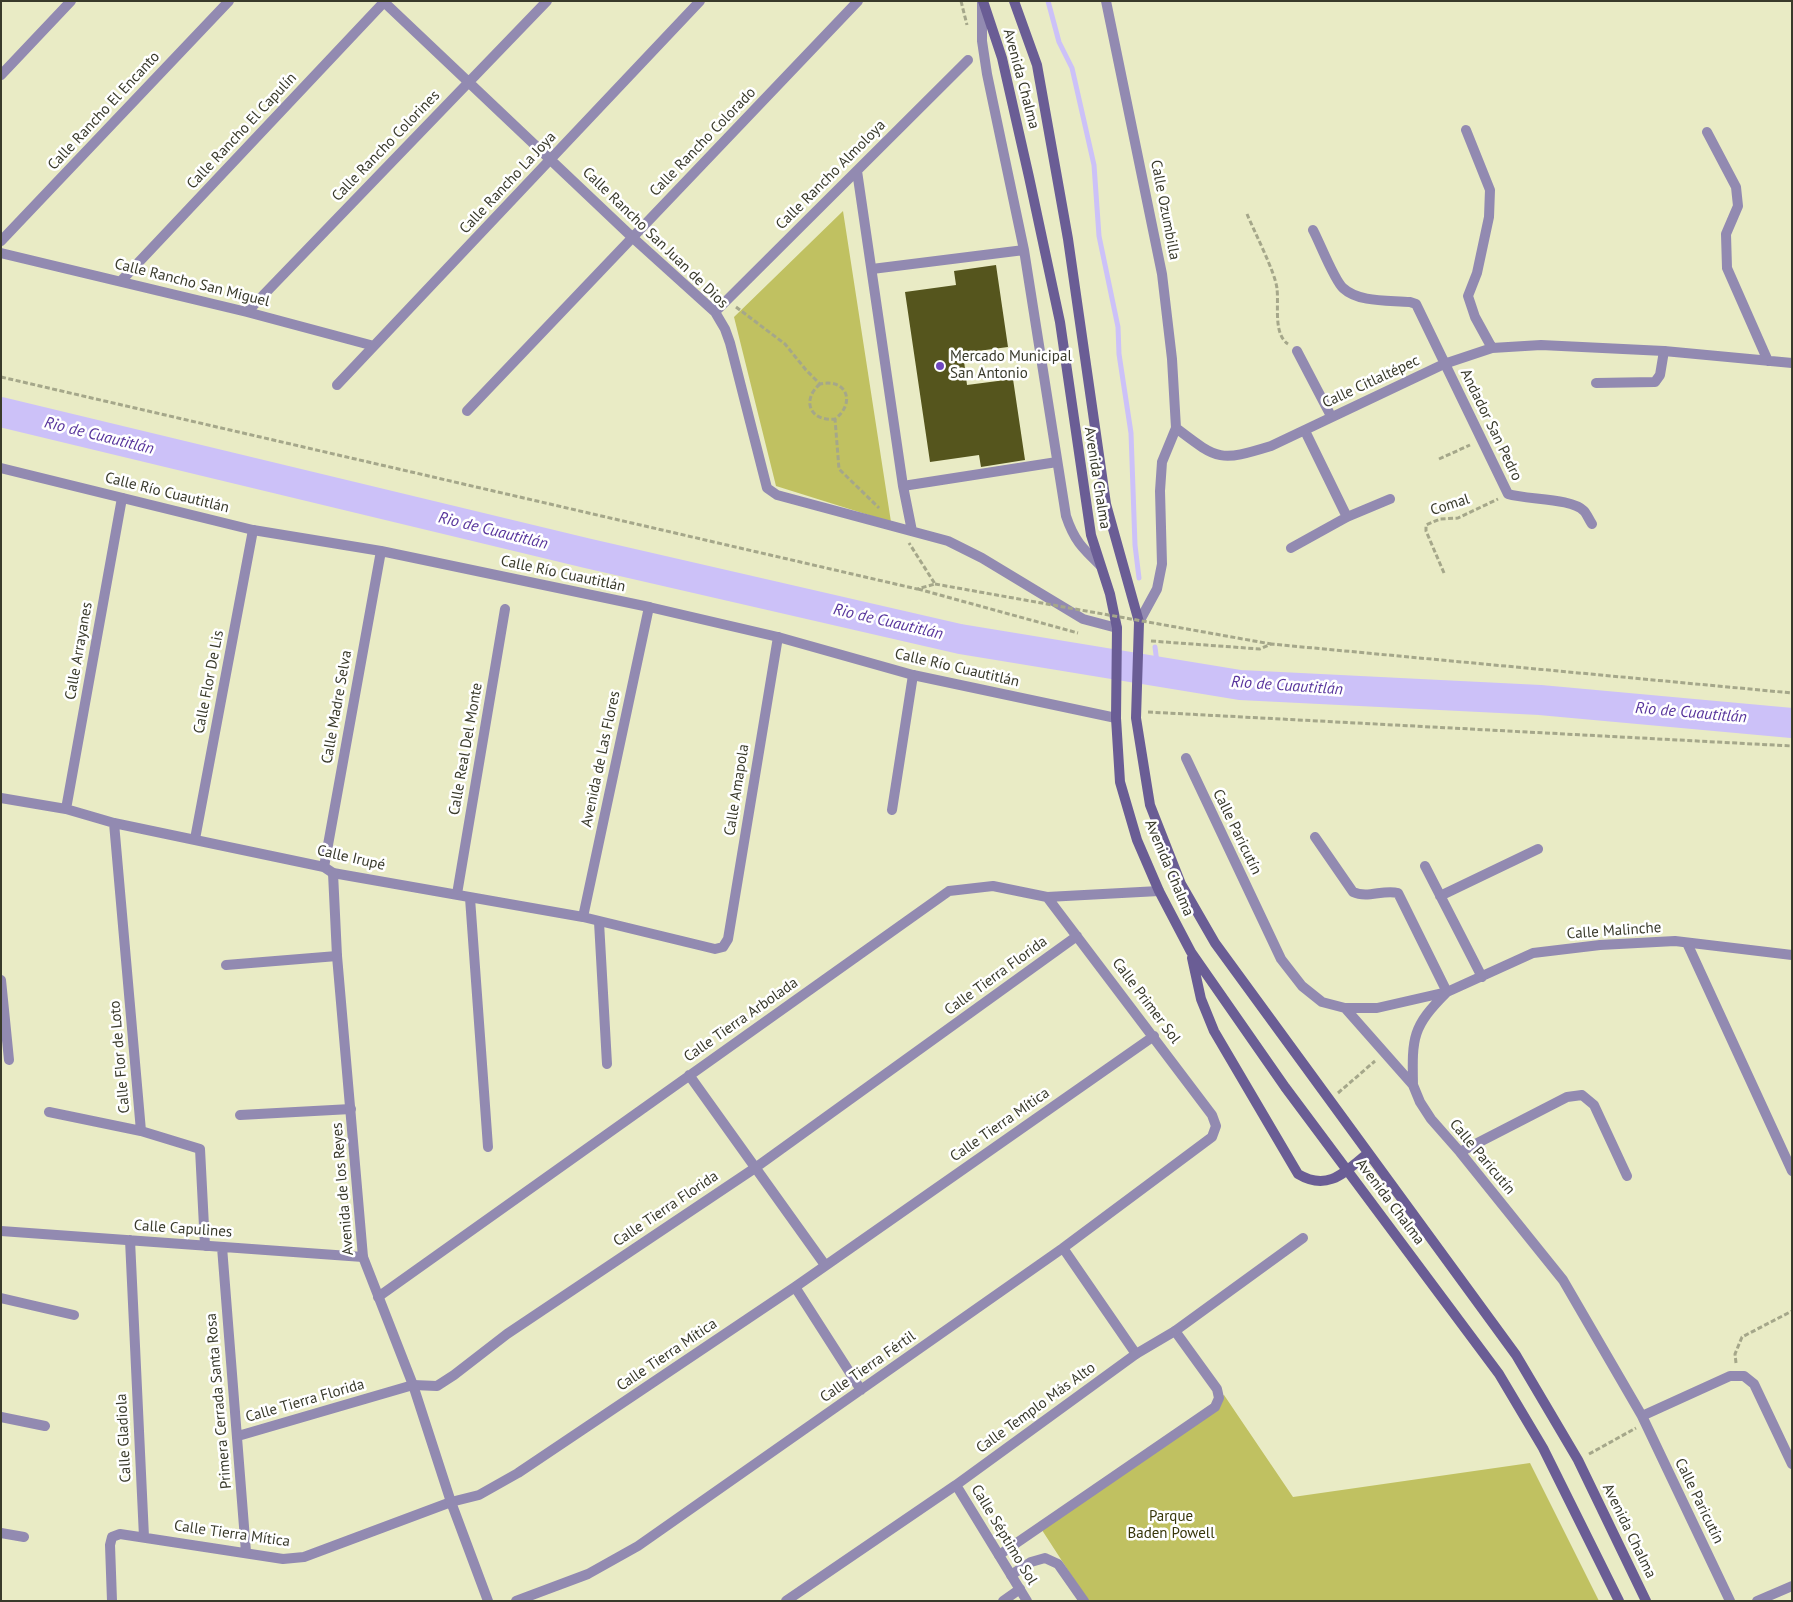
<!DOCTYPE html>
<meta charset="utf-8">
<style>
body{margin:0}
#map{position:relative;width:1793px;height:1602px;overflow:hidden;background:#e9ebc5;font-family:"PT Sans",sans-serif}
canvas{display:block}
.frame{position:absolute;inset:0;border:2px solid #393a2b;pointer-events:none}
</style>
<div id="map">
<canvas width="1793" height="1602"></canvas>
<div class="frame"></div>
</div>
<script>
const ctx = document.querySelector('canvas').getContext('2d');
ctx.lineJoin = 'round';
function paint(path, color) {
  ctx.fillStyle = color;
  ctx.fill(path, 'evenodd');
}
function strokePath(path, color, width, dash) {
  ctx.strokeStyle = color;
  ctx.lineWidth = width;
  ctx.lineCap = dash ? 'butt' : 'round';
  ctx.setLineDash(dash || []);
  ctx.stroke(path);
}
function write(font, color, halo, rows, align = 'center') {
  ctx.font = font + ' "PT Sans",sans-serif';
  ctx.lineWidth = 5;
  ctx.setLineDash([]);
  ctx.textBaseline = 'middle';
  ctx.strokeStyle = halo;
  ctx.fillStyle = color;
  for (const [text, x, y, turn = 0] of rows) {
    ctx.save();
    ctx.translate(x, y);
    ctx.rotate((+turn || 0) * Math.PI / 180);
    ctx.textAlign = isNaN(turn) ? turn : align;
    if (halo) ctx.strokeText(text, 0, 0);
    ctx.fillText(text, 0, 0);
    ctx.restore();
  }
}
const green = new Path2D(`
 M 843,211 L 891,522 L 776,486 L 734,317 Z
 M 1224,1395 L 1293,1497 L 1530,1463 L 1599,1601 L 1088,1601 L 1040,1527 Z`);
const stream = new Path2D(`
 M 1048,1 L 1059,42 L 1072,68 L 1094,165 L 1099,236 L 1118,327 L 1119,354 L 1131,433 L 1135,545 L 1139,578
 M 1155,647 L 1158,671`);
const river = new Path2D(`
 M 1,412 L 586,553 L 960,639 L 1240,685 L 1540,700 L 1792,723`);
const building = new Path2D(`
 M 996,265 L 1008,347 L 963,353 L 967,385 L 1013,379 L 1025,460 L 981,467 L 979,455 L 930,462 L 905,292 L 956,285 L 954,271 Z`);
const path = new Path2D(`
 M 961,1 L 967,25
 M 1247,214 C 1254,231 1276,274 1277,289 C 1279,305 1273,334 1288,344
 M 736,307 L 785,344 L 806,370 L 820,384 C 847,378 856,403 835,419 L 839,469 L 879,508
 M 1,377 L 917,589 L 935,584 L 909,543
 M 820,384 C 801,400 810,422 835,419
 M 1439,459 L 1470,445
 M 1444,573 L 1426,531 L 1426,525 L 1440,519 L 1458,518 L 1498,499
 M 918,589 L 1078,633
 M 1151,641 L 1260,649 L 1271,644 L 1792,693
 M 1148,712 L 1792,746
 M 1338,1093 L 1375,1061
 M 1736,1363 L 1735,1354 L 1742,1337 L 1792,1311
 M 1589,1454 L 1636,1428`);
const service = new Path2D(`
 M 1596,383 L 1655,382 L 1660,375 L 1664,351
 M 1011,1575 L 1031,1562 L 1045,1558 L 1058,1564 L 1084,1601`);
const pedestrian = new Path2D(`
 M 1687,943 L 1792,1171`);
const minor = new Path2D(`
 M 383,1 L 632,237 L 715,312 L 725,329 L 730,343 L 767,488 L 777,495 L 948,541 L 982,558 L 1083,619 L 1117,628
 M 982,1 L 982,41 L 987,74 L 1024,250 L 1066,516 C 1074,540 1082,548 1100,565
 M 1106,1 L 1162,274 L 1172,359 L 1176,428 L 1162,462 L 1160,491 L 1162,564 L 1157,589 L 1139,622
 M 1,75 L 71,1
 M 1466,130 L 1490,190 L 1489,217 L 1477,273 L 1468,296 L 1475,317 L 1492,348
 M 1707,132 L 1736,187 L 1738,206 L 1726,234 L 1727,268 L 1768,361
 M 857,171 L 903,486 L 912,531
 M 1313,230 C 1320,243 1334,280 1343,288 C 1359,303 1390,300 1410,302 L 1416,304 L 1508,494 C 1527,500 1572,498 1584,511 C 1587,514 1589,520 1592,524
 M 1,241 L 229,1
 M 1,253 L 247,312 L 374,346
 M 872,269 L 1024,250
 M 121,281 L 385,1
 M 247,312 L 547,1
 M 715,312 L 968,60
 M 1297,351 L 1331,416
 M 337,385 L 700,1
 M 467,411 L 858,1
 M 1176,428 C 1218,460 1219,462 1271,446 L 1444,364 L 1492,348 L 1541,345 L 1664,351 L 1792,363
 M 1305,431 L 1347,517
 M 903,486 L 1057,462
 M 1291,548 L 1347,517 L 1390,499
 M 1186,758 L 1281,959 L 1302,986 L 1322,1002 L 1345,1008 L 1413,1085 L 1420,1102 L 1431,1119 L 1460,1152 L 1563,1280 L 1642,1416 L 1730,1601
 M 1,798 L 66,809 L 114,823 L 324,867 L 333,873 L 583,917 L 715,949 L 723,947 L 728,939 L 778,637
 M 66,809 L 122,498
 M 892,810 L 913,675
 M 114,823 L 141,1131
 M 1315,837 L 1353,892 C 1368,899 1383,889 1398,893 L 1447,992
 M 195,839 L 253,530
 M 1425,866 L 1482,977
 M 457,894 L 505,609
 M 1440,896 L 1538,849
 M 470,898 L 488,1147
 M 583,917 L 649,607
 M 599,922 L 607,1064
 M 226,965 L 337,956
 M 1,980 L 9,1060
 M 1345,1008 L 1377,1008 L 1447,992 L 1533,953 L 1600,945 L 1675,941 L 1792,955
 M 689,1075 L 825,1265
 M 1413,1085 C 1412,1037 1412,1027 1447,992
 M 49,1112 L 141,1131 L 200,1149 L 205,1246
 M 240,1115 L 351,1109
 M 1460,1152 L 1567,1097 L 1582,1095 L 1594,1105 L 1627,1176
 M 1,1231 L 363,1257
 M 130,1240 L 144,1537
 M 222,1247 L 246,1552
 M 1063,1248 L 1136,1354
 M 795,1287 L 861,1390
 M 378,1297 L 949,891 L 993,886 L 1047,897 L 1159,891
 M 1,1298 L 74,1315
 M 1642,1416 L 1730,1376 L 1744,1376 L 1754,1384 L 1792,1464
 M 1,1417 L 45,1426
 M 238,1436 L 413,1385 L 437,1386 L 454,1375 L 507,1334 L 755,1168 L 1077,936
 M 1,1533 L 24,1537
 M 999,1555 L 1215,1407 L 1219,1398 L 1217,1389 L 1175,1331
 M 112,1601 L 110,1545 L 112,1537 L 120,1534 L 283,1559 L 304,1557 L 451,1502 L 479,1495 L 518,1473 L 795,1287 L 1154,1036
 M 516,1601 L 588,1574 L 638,1546 L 1063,1248 L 1212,1137 L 1216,1126 L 1212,1115 L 1047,897
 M 1003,1601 L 1020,1589
 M 1757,1601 L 1792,1586`);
const tertiary = new Path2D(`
 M 1,468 L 253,530 L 381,551 L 649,607 L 778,637 L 913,675 L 1116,718
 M 324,867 L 381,551
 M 333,873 L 337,956 L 363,1257 L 413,1385 L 451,1502 L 488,1601
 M 956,1485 L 1027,1601
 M 786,1601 L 956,1485 L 1136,1354 L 1175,1331 L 1303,1238`);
const secondary = new Path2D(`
 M 983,1 L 1002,58 L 1029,177 L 1060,322 L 1091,535 L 1110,594 L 1117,628 L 1116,718 L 1120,782 L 1137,840 L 1159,891 L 1191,952 L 1285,1087 L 1499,1374 L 1543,1448 L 1619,1601
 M 1014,1 L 1037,65 L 1068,239 L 1106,504 L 1139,622 L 1136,718 L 1150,805 L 1181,884 L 1215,943 L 1516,1355 L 1578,1460 L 1646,1601
 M 1192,958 L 1201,999 L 1214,1031 L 1298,1174 C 1328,1192 1345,1172 1368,1153`);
const pathBridge = new Path2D(`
 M 935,584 L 1271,644`);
const markers = [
 [940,366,5,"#6f47c0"]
];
const streetNames = [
 ["Avenida Chalma",1021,79,75],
 ["Calle Rancho El Encanto",104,111,-47],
 ["Calle Rancho El Capulín",242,131,-47],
 ["Calle Rancho Colorado",703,142,-46],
 ["Calle Rancho Colorines",386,146,-46],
 ["Calle Rancho Almoloya",831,175,-45],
 ["Calle Rancho La Joya",508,183,-47],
 ["Calle Ozumbilla",1165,210,79],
 ["Calle Rancho San Juan de Dios",655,238,44],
 ["Calle Rancho San Miguel",192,283,14],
 ["Calle Citlaltépec",1371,382,-25],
 ["Andador San Pedro",1491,425,64],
 ["Avenida Chalma",1097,478,81],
 ["Calle Río Cuautitlán",167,493,14],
 ["Comal",1450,505,-18],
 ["Calle Río Cuautitlán",563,574,12],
 ["Calle Arrayanes",79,651,-80],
 ["Calle Río Cuautitlán",957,668,13],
 ["Calle Flor De Lis",209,682,-79],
 ["Calle Madre Selva",337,707,-80],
 ["Calle Real Del Monte",466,749,-80],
 ["Avenida de Las Flores",601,759,-78],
 ["Calle Amapola",737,790,-81],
 ["Calle Paricutín",1237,832,64],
 ["Calle Irupé",351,858,13],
 ["Avenida Chalma",1169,868,67],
 ["Calle Malinche",1614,931,-4],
 ["Calle Tierra Florida",996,976,-36],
 ["Calle Primer Sol",1146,1001,53],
 ["Calle Tierra Arbolada",741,1020,-35],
 ["Calle Flor de Loto",120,1057,-95],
 ["Calle Tierra Mítica",1000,1125,-35],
 ["Calle Paricutín",1482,1157,50],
 ["Avenida de los Reyes",343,1189,-95],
 ["Avenida Chalma",1390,1202,53],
 ["Calle Tierra Florida",666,1209,-34],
 ["Calle Capulines",183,1229,4],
 ["Calle Tierra Mítica",667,1355,-34],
 ["Calle Tierra Fértil",868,1367,-35],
 ["Primera Cerrada Santa Rosa",219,1401,-95],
 ["Calle Tierra Florida",305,1401,-16],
 ["Calle Templo Más Alto",1036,1408,-36],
 ["Calle Gladiola",124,1438,-93],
 ["Calle Paricutín",1699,1501,64],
 ["Avenida Chalma",1629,1531,64],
 ["Calle Tierra Mítica",232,1534,8],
 ["Calle Séptimo Sol",1004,1535,59]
];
const poiNames = [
 ["Mercado Municipal",950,357],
 ["San Antonio",950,374]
];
const parkNames = [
 ["Parque",1171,1517],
 ["Baden Powell",1171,1534]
];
const waterNames = [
 ["Rio de Cuautitlán",99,436,14],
 ["Rio de Cuautitlán",493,531,14],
 ["Rio de Cuautitlán",888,622,13],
 ["Rio de Cuautitlán",1287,686,4],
 ["Rio de Cuautitlán",1691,713,5]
];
paint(green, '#c0c161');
strokePath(stream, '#ccc1f8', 5);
strokePath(river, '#ccc1f8', 30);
paint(building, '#55551d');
strokePath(path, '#a5a78a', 3, [5, 2.5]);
strokePath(service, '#928ab1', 10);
strokePath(pedestrian, '#928ab1', 10);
strokePath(minor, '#928ab1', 10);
strokePath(tertiary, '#928ab1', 10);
strokePath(secondary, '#6a5d95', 10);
strokePath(pathBridge, '#a5a78a', 3, [5, 2.5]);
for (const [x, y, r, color] of markers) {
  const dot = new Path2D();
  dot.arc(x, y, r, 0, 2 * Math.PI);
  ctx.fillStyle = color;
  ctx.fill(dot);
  strokePath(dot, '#fff', 2);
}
write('15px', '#393a2b', '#fff', streetNames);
write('15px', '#393a2b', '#fff', poiNames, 'left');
write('15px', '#38370a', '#fff', parkNames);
write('italic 16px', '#58359c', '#fff', waterNames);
</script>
